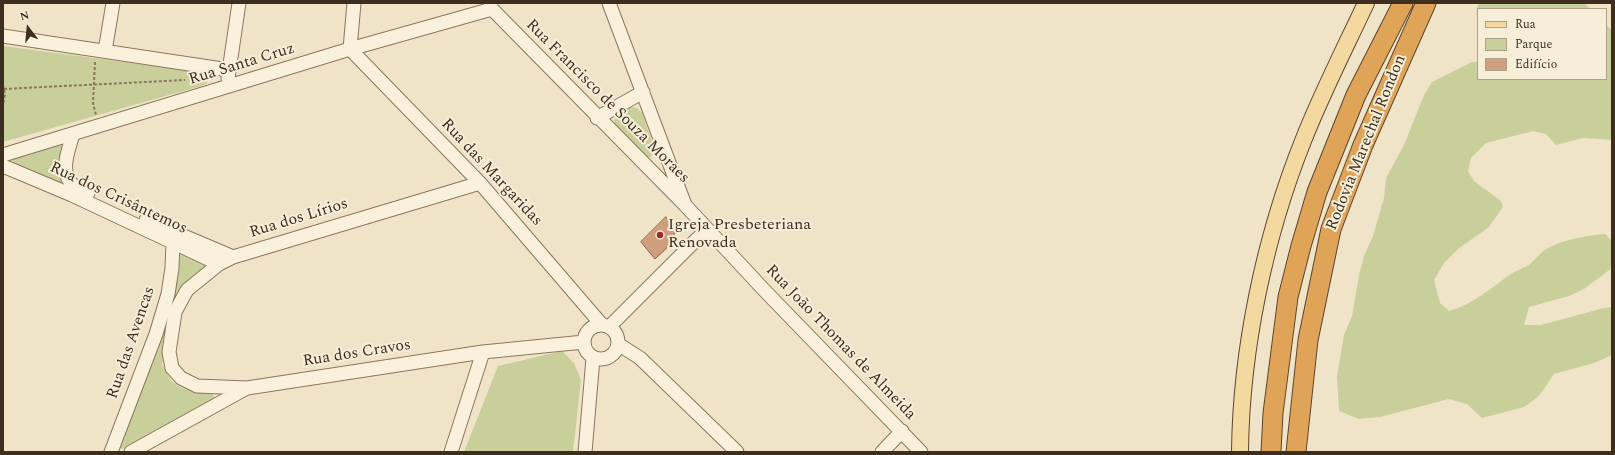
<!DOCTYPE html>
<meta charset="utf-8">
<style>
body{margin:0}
#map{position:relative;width:1615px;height:455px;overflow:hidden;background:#f0e4c8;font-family:Spectral,serif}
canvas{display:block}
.frame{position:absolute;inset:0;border:4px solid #3d2e20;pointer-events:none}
.legend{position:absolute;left:1477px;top:8px;width:130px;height:72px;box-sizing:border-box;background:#f7eed8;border:1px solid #ada18e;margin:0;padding:5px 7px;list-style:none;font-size:12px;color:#3d2e20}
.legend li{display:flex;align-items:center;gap:8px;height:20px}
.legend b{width:20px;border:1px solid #ada18e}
.north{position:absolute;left:8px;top:8px;width:40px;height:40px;-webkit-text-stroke:3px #f7eed8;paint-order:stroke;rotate:344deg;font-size:11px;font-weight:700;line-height:16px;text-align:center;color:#3d2e20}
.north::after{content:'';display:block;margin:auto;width:14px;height:18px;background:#3d2e20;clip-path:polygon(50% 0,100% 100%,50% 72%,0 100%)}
</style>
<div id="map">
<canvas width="1615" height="455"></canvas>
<div class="frame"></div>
<ul class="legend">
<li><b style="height:5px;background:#f3d9a0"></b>Rua</li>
<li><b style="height:11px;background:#c9cf9b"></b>Parque</li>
<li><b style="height:11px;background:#cf9f7d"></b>Edifício</li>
</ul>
<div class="north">N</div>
</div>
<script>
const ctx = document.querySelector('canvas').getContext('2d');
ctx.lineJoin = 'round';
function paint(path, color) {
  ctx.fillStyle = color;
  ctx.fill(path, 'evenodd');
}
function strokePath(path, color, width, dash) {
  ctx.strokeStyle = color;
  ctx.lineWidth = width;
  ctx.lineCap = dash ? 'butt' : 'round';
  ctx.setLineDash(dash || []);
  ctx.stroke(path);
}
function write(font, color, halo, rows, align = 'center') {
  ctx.font = font + ' Spectral,serif';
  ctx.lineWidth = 4;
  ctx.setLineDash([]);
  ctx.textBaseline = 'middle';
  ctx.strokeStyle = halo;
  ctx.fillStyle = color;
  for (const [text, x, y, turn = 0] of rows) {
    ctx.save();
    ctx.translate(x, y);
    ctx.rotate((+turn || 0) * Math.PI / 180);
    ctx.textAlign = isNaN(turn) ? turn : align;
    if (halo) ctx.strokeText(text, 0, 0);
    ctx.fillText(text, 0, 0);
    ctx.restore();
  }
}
const green = new Path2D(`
 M 1479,3 L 1584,3 L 1591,9 L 1478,9 L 1478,21 C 1476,15 1476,8 1479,3 Z
 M 1606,24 L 1612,31 L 1612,140 L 1583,138 L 1556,145 L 1546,134 L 1533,131 L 1486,143 L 1471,158 L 1468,171 L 1474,181 L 1501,201 L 1503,207 L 1489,227 L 1458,249 L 1444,263 L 1434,280 L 1440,303 L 1449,311 C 1473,304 1491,288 1511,274 C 1517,270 1525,268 1530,264 C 1536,259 1540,253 1546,249 C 1564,239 1585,236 1605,234 L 1612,241 L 1612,268 L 1584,289 L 1569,296 L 1529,307 L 1524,325 L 1541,325 L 1604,308 L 1612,307 L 1612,355 L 1594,363 L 1554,374 L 1539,396 L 1524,407 L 1482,418 L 1467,404 L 1449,399 L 1380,417 L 1359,419 L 1339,411 L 1337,376 L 1344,335 L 1352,316 L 1359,275 L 1364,256 L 1373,236 L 1384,198 L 1386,178 L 1404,145 L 1424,95 L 1432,82 L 1472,62 L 1478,62 L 1478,79 L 1606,79 Z
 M 3,46 L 201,72 L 206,74 L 208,81 L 206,84 L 201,86 L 3,142 Z
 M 629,107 L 637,108 L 642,113 L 655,150 L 653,155 L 649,158 L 643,157 L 616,129 L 614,121 L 619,111 Z
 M 62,144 L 60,162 L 67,188 L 7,159 Z
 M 181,251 L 210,265 L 174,308 L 162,364 L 171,381 L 182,388 L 209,393 L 213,394 L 215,399 L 133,445 L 124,449 L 119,448 L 118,442 L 157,351 L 176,284 Z
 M 562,351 L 574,363 L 581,380 L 573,452 L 464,452 L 498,366 Z`);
const building = new Path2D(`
 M 666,217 L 678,230 L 668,241 L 671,244 L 655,259 L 641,242 Z`);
const path = new Path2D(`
 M 95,62 L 93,103 L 96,115
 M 3,85 L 5,94 L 3,105
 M 4,89 L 185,80`);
const minor = new Path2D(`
 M 354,3 L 350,49 L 480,183 L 602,325
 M 490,3 L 492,9 L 683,203
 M 609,3 L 685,205 L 765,291 L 921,452
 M 3,36 L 229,70
 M 105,51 L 113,3
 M 228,78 L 239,3
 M 597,118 L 643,92
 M 73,134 C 69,149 58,173 74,186 C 78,189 84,191 88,193
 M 3,155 L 350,49 L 492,9
 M 3,166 L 72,195 L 219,264
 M 480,183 L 233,257 L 219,264 L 187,290 L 175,312 L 169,352 L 172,368 L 181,378 L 197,386 L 247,388 L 483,352 L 584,342
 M 146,220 L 233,257
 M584 342a17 17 0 1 1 34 0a17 17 0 1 1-34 0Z
 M 609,327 L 707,229
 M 618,344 L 640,358 L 737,452
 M 111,452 L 156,334 L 168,294 L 172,268 L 173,242
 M 131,452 L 245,389
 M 451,452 L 483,352
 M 585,452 L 593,358
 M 882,452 L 902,431`);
const major = new Path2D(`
 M 1240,452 C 1241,349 1265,236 1303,141 C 1321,95 1345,48 1366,3`);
const highway = new Path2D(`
 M 1271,452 L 1273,413 L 1288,297 L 1301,246 L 1317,192 L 1356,95 L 1403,3
 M 1296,452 L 1308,340 L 1331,229 L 1363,145 L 1426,3`);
const markers = [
 [660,235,4,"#9e2a2b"]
];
const streetNames = [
 ["Rua Santa Cruz",242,65,-17],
 ["Rua Francisco de Souza Moraes",607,102,45],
 ["Rodovia Marechal Rondon",1367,143,-68],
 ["Rua das Margaridas",491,173,47],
 ["Rua dos Crisântemos",118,199,25],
 ["Rua dos Lírios",299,219,-17],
 ["Rua das Avencas",132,343,-71],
 ["Rua João Thomas de Almeida",840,343,46],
 ["Rua dos Cravos",357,354,-9]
];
const poiNames = [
 ["Igreja Presbeteriana",668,226],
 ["Renovada",668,244]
];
paint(green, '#c9cf9b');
paint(building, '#cf9f7d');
strokePath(building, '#8d5f41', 1);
strokePath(minor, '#8d765c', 15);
strokePath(major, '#5b4430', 18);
strokePath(highway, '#5b4430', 21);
strokePath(path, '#8d765c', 2, [3, 2]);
strokePath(minor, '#faf1dc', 13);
strokePath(major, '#f3d9a0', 16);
strokePath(highway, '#e0a458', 19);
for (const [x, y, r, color] of markers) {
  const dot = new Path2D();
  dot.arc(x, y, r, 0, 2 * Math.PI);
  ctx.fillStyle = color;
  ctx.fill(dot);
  strokePath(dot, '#f7eed8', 1.5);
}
write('16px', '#3d2e20', '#f7eed8', streetNames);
write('16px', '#3d2e20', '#f7eed8', poiNames, 'left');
</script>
